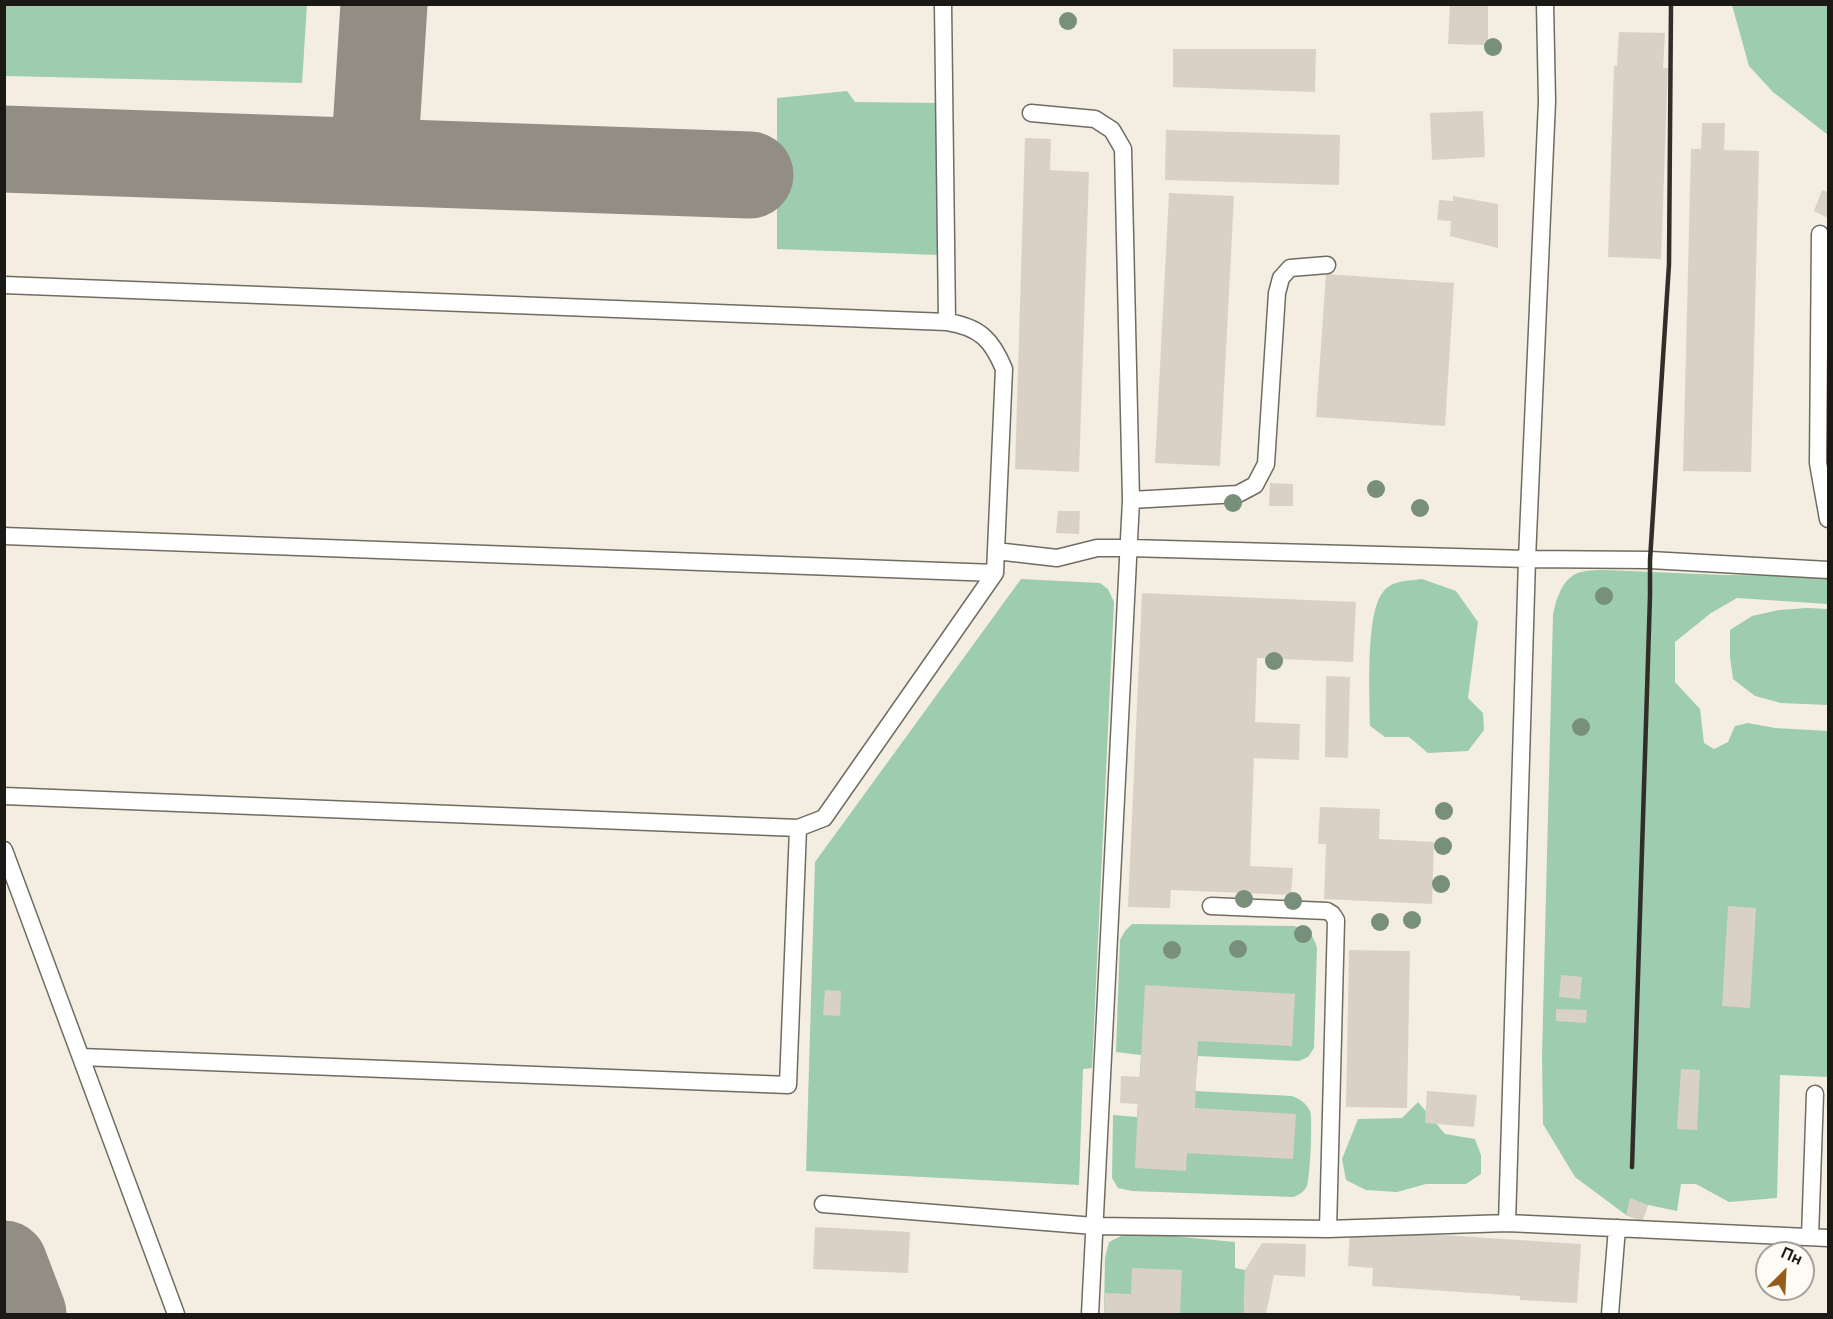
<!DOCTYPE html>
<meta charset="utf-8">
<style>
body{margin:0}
#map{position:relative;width:1833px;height:1319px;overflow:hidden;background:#f3eee1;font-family:Raleway,sans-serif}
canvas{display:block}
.frame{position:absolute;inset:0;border:6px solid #1b1915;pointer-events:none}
.north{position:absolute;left:1755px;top:1241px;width:60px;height:60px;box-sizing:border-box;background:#fefbf4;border:2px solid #a3a19b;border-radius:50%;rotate:24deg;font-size:16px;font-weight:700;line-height:24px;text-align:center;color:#1b1915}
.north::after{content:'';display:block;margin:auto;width:21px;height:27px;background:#975b1e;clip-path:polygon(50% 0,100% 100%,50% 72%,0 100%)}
</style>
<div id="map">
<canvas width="1833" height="1319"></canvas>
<div class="frame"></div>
<div class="north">Пн</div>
</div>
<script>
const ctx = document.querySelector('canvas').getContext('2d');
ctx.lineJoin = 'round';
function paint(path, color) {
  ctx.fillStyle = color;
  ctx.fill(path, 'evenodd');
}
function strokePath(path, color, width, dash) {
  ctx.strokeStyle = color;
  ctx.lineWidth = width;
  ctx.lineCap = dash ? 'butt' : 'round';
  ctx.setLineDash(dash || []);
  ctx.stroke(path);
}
const green = new Path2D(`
 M 5,4 L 307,5 L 302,83 L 5,76 Z
 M 1732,5 L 1828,5 L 1828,135 L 1773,92 L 1749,66 Z
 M 847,91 L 855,102 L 939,103 L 939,255 L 777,249 L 777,98 Z
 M 1606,570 L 1722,575 L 1828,576 L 1828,604 L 1737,598 L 1711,613 L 1675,642 L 1675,682 L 1700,709 L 1704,743 L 1714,749 L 1728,742 L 1735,726 L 1748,723 L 1775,728 L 1828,731 L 1828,1077 L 1780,1075 L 1777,1198 L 1729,1202 L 1696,1184 L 1681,1184 L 1677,1211 L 1648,1205 L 1642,1221 L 1626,1215 L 1575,1177 L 1543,1124 L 1542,1056 L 1553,615 C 1556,599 1563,576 1581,572 C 1589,570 1598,570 1606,570 Z
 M 1021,579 L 1100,583 L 1108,589 L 1114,602 L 1092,1068 L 1083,1069 L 1079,1185 L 806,1171 L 815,862 Z
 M 1422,579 L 1456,591 L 1478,622 L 1468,698 L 1483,713 L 1484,730 L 1468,751 L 1428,753 L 1409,737 L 1385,737 L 1370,726 C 1370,696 1365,614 1383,592 C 1392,580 1408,581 1422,579 Z
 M 1807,608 L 1828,609 L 1828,705 L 1781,703 L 1755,696 L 1733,679 L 1730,657 L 1730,630 L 1752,616 L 1779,610 Z
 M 1132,924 L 1293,926 C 1307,929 1313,933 1317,948 L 1314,1048 L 1308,1057 L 1299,1061 L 1198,1056 L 1195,1091 L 1292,1096 C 1300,1099 1306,1103 1310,1111 C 1313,1118 1310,1177 1307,1186 C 1304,1192 1299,1195 1293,1197 L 1132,1191 L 1118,1188 L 1112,1178 L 1113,1115 L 1137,1117 L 1141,1055 L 1116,1052 L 1120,940 L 1125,931 Z
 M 1418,1102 L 1445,1134 L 1475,1139 L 1481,1155 L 1481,1174 L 1466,1184 L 1426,1184 L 1397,1192 L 1366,1190 L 1346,1180 L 1342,1159 L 1358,1119 L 1402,1118 Z
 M 1129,1232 L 1235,1242 L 1235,1268 L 1245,1270 L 1244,1314 L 1104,1314 L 1105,1258 L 1109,1242 Z`);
const taxiway = new Path2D(`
 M 4,149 L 750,175
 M 374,162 L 384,4
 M 4,1264 L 23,1314`);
const building = new Path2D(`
 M 1450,5 L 1488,5 L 1488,45 L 1448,44 Z
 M 1619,32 L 1665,33 L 1663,68 L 1668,68 L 1661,259 L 1608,257 L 1614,66 L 1617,66 Z
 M 1173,49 L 1316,49 L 1315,92 L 1173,87 Z
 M 1483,111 L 1485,157 L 1432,160 L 1430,113 Z
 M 1702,123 L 1725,123 L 1724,150 L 1759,151 L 1751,472 L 1683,471 L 1691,149 L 1701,149 Z
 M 1166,130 L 1340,135 L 1339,185 L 1165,180 Z
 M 1025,138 L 1051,139 L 1050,170 L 1089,172 L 1079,472 L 1015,469 Z
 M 1822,190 L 1828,192 L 1828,218 L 1814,211 Z
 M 1169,193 L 1234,196 L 1220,466 L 1155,463 Z
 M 1453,196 L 1498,204 L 1498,248 L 1450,236 L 1451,221 L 1437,220 L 1439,200 L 1453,201 Z
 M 1326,274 L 1454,283 L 1445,426 L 1316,417 Z
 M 1270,483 L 1293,484 L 1293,506 L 1269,506 Z
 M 1058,511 L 1080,511 L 1079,534 L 1056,533 Z
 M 1142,593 L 1356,602 L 1353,662 L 1257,658 L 1255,722 L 1300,724 L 1299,760 L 1254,758 L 1250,866 L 1293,868 L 1291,895 L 1171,890 L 1170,908 L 1128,907 Z
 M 1326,676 L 1350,677 L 1348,758 L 1325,757 Z
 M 1320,807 L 1380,809 L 1379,839 L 1434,842 L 1432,904 L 1324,899 L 1326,844 L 1318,844 Z
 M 1728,906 L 1756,908 L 1750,1008 L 1722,1006 Z
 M 1349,950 L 1410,951 L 1407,1108 L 1346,1107 Z
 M 1561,975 L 1582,977 L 1580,999 L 1559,997 Z
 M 1145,985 L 1295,994 L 1292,1046 L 1198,1041 L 1195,1108 L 1296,1114 L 1293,1159 L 1187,1153 L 1186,1171 L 1135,1168 L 1138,1104 L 1120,1103 L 1121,1076 L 1140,1077 Z
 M 825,990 L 841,991 L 840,1016 L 823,1015 Z
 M 1556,1009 L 1587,1010 L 1586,1023 L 1556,1021 Z
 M 1681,1069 L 1700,1070 L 1697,1130 L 1677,1129 Z
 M 1427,1091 L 1477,1095 L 1474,1127 L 1425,1123 Z
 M 1630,1198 L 1648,1205 L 1642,1221 L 1626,1215 Z
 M 815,1227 L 910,1232 L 908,1273 L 813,1269 Z
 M 1350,1229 L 1581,1244 L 1577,1303 L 1520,1300 L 1520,1296 L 1372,1286 L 1373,1268 L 1348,1266 Z
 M 1262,1243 L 1306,1244 L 1305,1277 L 1274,1275 L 1266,1314 L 1244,1314 L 1245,1270 Z
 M 1132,1268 L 1182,1270 L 1180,1314 L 1104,1314 L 1105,1293 L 1131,1294 Z`);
const lane = new Path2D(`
 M 943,4 L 947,322
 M 1031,113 L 1095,119 L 1112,130 L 1123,149 L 1131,500 L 1090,1314
 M 1820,234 L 1818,463 L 1828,519
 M 4,285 L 947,322 C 980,327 992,340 1004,369 L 995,573 L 824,818 L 798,828 L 4,796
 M 1131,500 L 1238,494 L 1255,485 L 1266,464 L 1277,293 L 1281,278 L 1290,268 L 1327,265
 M 4,536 L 995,573
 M 996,551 L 1057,558 L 1097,548 L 1129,548 L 1527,559 L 1650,560 L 1828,570
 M 4,850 L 176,1314
 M 1211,906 L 1327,911 L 1332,914 L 1336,920 L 1328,1229
 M 81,1057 L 788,1085 L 798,828
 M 823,1204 L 1094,1226 L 1328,1229 L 1507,1223 L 1828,1238
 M 1507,1223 L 1527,559 L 1547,101 L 1545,4
 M 1810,1237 L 1815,1094
 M 1610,1314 L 1617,1228`);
const rail = new Path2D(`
 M 1632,1167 L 1650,596 L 1650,560 L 1669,264 L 1671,4`);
const trees = [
 [1068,21],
 [1493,47],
 [1376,489],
 [1233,503],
 [1420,508],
 [1604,596],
 [1274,661],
 [1581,727],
 [1444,811],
 [1443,846],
 [1441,884],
 [1244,899],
 [1293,901],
 [1412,920],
 [1380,922],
 [1303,934],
 [1238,949],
 [1172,950]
];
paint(green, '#9eccae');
strokePath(taxiway, '#928e85', 87);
paint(building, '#dad1c6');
strokePath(lane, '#706c61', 19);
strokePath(lane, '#fff', 16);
strokePath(rail, '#312e29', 4.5);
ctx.fillStyle = '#788f7c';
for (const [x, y] of trees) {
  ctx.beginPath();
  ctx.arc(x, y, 9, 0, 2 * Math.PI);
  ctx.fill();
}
</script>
